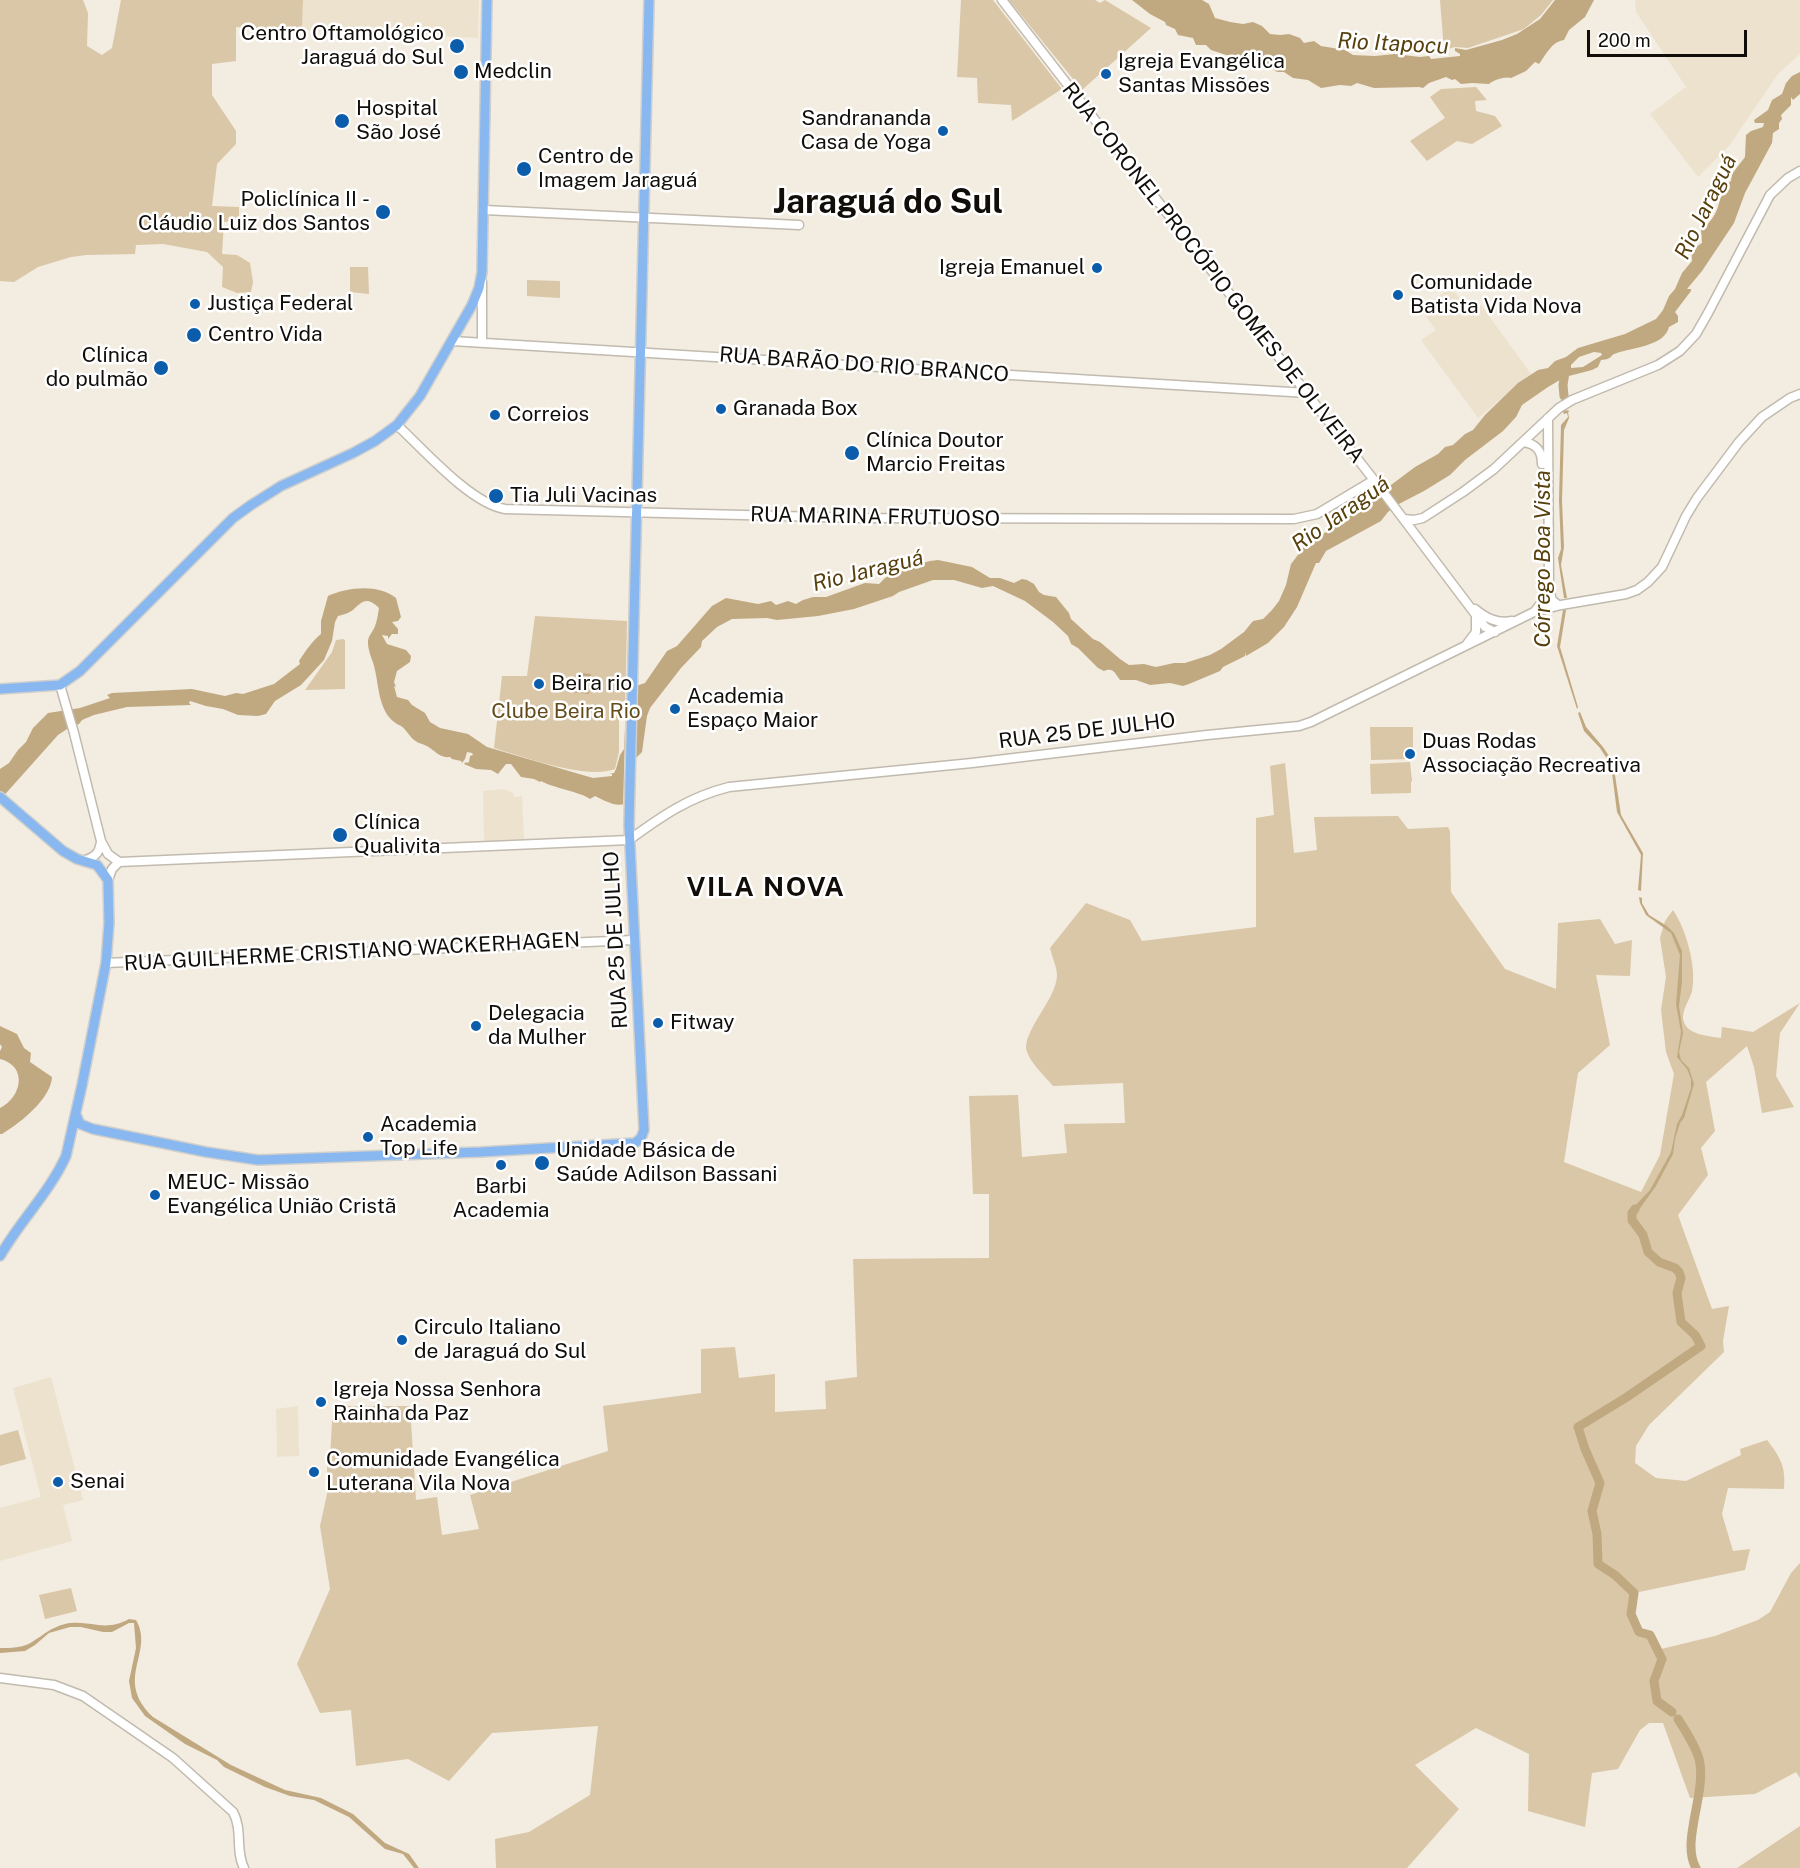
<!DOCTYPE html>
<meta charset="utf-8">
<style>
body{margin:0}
#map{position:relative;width:1800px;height:1868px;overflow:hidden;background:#f3ece0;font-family:"Public Sans",sans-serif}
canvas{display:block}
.scale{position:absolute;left:1587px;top:30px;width:160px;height:27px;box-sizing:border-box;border:3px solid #110e0a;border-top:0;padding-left:8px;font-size:18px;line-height:21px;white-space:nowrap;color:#110e0a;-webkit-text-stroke:4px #fff;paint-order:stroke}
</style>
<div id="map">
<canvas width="1800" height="1868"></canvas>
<div class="scale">200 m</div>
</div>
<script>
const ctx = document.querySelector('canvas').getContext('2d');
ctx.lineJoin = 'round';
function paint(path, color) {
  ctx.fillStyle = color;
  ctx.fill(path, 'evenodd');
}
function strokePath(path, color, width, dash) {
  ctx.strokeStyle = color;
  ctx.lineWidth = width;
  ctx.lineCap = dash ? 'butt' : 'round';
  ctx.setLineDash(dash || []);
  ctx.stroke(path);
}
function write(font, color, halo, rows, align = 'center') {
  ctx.font = font + ' "Public Sans",sans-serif';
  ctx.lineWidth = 5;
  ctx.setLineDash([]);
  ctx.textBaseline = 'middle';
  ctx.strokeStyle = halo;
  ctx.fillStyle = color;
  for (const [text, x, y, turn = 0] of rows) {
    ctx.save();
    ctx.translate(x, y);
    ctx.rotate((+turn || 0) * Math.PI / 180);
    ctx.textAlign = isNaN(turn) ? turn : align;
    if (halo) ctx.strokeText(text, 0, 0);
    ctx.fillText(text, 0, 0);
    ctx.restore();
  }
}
const built = new Path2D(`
 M 303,0 L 479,0 L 478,38 L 302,30 Z
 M 1635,0 L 1800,0 L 1800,54 L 1778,74 L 1729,146 L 1698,177 L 1650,114 L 1686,87 L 1636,12 Z
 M 1451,287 L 1470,313 L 1481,305 L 1531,374 L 1478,418 L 1421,340 L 1436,330 L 1421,310 Z
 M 504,789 L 513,793 L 514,797 L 522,796 L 524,839 L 484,841 L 483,791 Z
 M 51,1377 L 83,1500 L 63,1505 L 72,1541 L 0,1561 L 0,1508 L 41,1497 L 13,1388 Z
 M 298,1406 L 299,1456 L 277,1457 L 276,1409 Z`);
const green = new Path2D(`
 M 0,0 L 83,0 L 88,13 L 87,46 L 102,55 L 112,48 L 121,0 L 303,0 L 302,30 L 236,27 L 236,61 L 212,64 L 212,95 L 236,131 L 236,144 L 217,164 L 212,206 L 239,207 L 239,220 L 224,222 L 222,254 L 237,255 L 250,263 L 253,282 L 251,292 L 237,293 L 222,287 L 223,267 L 207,252 L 163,244 L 136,245 L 135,254 L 86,255 L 71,257 L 38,267 L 14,282 L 0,281 Z
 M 961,0 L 993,0 L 1062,89 L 1012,121 L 1011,105 L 978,103 L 977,78 L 957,77 Z
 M 1009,0 L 1095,0 L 1100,3 L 1105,0 L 1151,28 L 1082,90 Z
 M 1440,0 L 1553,0 L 1541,15 L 1524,29 L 1468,48 L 1455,47 L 1444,50 Z
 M 1476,87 L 1487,100 L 1475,101 L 1476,111 L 1495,116 L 1502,126 L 1472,144 L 1457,141 L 1427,161 L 1410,141 L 1445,118 L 1430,97 L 1441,89 Z
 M 350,267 L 368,267 L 369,294 L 350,292 Z
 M 527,280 L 560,281 L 560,298 L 527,296 Z
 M 535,616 L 627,621 L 625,713 L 619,717 L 619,752 L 615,769 C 586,780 524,757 494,748 L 502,676 L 527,676 Z
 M 343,639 L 345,640 L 345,689 L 305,690 L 332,652 L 336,640 Z
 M 1370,727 L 1413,727 L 1413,759 L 1371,760 Z
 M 1410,762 L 1412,781 L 1411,782 L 1411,793 L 1371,794 L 1370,764 Z
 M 1285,763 L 1294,853 L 1317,850 L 1314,817 L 1398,816 L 1408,829 L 1448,827 L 1450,831 L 1451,892 L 1505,969 L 1556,989 L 1558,923 L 1600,919 L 1615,944 L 1632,940 L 1630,976 L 1596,975 L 1610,1045 L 1578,1073 L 1564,1162 L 1641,1192 L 1660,1155 L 1674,1074 L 1666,1052 L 1661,1010 L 1666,977 L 1660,938 L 1665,921 L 1673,910 C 1686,929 1697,967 1692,991 C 1690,1000 1680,1012 1684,1022 C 1688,1035 1709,1036 1721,1038 L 1722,1027 L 1753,1032 L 1800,1003 L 1780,1033 L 1776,1076 L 1794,1107 L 1762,1113 L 1754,1067 L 1747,1046 L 1706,1082 L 1715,1131 L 1701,1148 L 1708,1175 L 1678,1215 L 1712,1309 L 1729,1306 L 1723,1341 L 1724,1352 L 1649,1425 L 1636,1446 L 1635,1463 L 1656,1478 L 1686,1481 L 1741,1455 L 1740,1449 L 1767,1440 C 1780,1457 1786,1466 1784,1489 L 1728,1488 L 1722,1514 L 1733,1551 L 1750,1549 L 1745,1570 L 1634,1593 L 1631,1614 L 1639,1632 L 1650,1635 L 1657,1650 L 1715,1636 L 1758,1620 L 1770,1612 L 1791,1573 L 1800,1563 L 1800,1778 L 1796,1772 L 1755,1794 L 1690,1798 L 1663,1723 L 1649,1723 L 1640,1730 L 1618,1769 L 1592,1773 L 1585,1827 L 1528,1811 L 1529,1754 L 1476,1728 L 1415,1765 L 1459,1809 L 1407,1868 L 496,1868 L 495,1839 L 529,1832 L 590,1795 L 598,1726 L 492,1733 L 449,1781 L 408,1759 L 356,1766 L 351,1710 L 320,1713 L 297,1664 L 330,1589 L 320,1526 L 327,1494 L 327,1466 L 330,1457 L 333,1406 L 410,1406 L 416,1500 L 437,1497 L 442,1535 L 479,1529 L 470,1495 L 608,1451 L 603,1406 L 701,1393 L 701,1349 L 735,1347 L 739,1378 L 775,1374 L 775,1412 L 826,1409 L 825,1381 L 857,1377 L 853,1259 L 989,1258 L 989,1194 L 973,1194 L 969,1096 L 1018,1095 L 1022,1157 L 1067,1153 L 1064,1124 L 1125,1123 L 1123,1083 L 1053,1086 C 1044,1075 1032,1065 1027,1052 C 1020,1034 1056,1000 1057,976 C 1057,967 1052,957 1050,948 L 1086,903 L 1130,920 L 1142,941 L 1256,927 L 1256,818 L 1274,815 L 1270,766 Z
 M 18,1430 L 26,1459 L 0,1466 L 0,1435 Z
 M 71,1588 L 77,1611 L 45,1619 L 39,1595 Z
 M 1800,1826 L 1800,1868 L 1737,1868 Z`);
const water = new Path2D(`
 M 1132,0 L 1202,0 L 1209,4 L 1215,18 L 1230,22 L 1243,24 L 1253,22 L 1262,26 L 1270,34 L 1280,35 L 1289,34 L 1300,38 L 1304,43 L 1314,41 L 1321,46 L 1345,50 L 1353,55 L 1375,56 L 1395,54 L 1420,57 L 1429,56 L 1431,59 L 1460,56 L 1460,54 L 1455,51 L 1455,48 L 1466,50 L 1502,40 L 1517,34 L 1540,19 L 1555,0 L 1594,0 L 1585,17 L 1569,30 L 1564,40 C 1551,42 1546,55 1539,64 L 1535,62 L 1526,71 L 1511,78 C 1506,76 1493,80 1489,84 L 1472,83 L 1461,84 L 1455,79 L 1452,80 L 1446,77 L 1429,83 L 1423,88 L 1419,87 L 1374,88 L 1357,83 L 1351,86 L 1340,85 L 1321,88 L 1308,80 L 1293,78 L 1284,72 L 1277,72 L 1268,65 L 1260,65 L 1252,60 L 1244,60 L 1223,54 L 1211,50 L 1206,45 L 1196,45 L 1193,38 L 1178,35 L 1175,29 L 1166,25 L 1165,22 L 1150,14 Z
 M 1800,72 L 1800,94 L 1793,100 L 1791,97 L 1791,105 L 1781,115 L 1782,119 L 1779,123 L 1779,129 L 1773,133 L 1772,143 L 1745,193 L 1734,223 L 1702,271 L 1687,289 L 1691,289 L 1691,291 L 1675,312 L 1678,316 L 1678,322 L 1669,327 C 1665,346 1631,348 1617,353 C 1609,355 1614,359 1601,360 L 1598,367 L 1592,370 L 1565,377 L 1548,387 L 1522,405 L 1516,417 L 1503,431 L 1465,460 L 1450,475 L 1424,491 L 1395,506 L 1388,512 L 1381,521 L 1326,551 L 1319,563 L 1316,563 L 1297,607 L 1284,627 L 1268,643 L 1246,656 L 1246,652 L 1245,656 L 1223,667 L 1220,671 L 1189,684 L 1183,686 L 1170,683 L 1150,685 L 1136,680 L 1120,680 C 1115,673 1113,667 1104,671 L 1098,668 L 1078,648 L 1071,644 L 1068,636 L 1053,622 L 1025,601 L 993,586 L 982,588 L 954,580 L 933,580 L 899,592 L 893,596 L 854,609 L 818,616 L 777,620 L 767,618 L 732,619 L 717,627 L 702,641 L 701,647 L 681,668 L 650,708 L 647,716 L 642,752 L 635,759 C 636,777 641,810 613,804 C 607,802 601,799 595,796 L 590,799 C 581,792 553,788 541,781 L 540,782 L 534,779 L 521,777 L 511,764 L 506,764 L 498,774 L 491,770 L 476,769 L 464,764 L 466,762 L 467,763 L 469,762 L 470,756 L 473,755 L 472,753 L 467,752 L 465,759 L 462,763 L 461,761 L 452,759 L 450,757 C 441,758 437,753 430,748 C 425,744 419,744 414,740 C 409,736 406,729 401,726 C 400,725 398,725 397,724 C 379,713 379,688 375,670 C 373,660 368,652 368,643 C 367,637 373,632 375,626 C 377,621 378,614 379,608 C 368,597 363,600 353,610 C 349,613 343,615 338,616 L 335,622 L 332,641 L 324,660 L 301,685 L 275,701 L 266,714 L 258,716 L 238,715 L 223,709 L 206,706 L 190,701 L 189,703 L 191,705 L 127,707 L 94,715 L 82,720 L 79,724 L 67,729 L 58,735 L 0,800 L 0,769 L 9,763 L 18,750 L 26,742 L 33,728 L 48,713 L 80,708 L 110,698 L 107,695 L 112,693 L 192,689 L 225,696 L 236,693 L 243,694 L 274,684 L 300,664 L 299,661 C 305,652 312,641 321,634 L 321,621 L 328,596 C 346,588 377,583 396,598 L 401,617 L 398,621 L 392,622 L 398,629 L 398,634 L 392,634 L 388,639 L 388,636 L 382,635 L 387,644 L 406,650 L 411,656 L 410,662 L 397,671 L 394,682 L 396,687 L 394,686 L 397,697 L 408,700 L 412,705 L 425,713 L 430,722 L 440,728 L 468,734 L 487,747 L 586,776 L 593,778 L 612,776 L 612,774 L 609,774 L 614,773 L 616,769 L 620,755 L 624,749 L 626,707 L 636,686 L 645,683 L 667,651 L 677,646 L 712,606 L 726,598 L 758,604 L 771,601 L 776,605 L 788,601 L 796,604 L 803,600 L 813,597 L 826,597 L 865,583 L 879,584 L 885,578 L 904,568 L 930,561 L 938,560 L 972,567 L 990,578 L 1000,578 L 1014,583 L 1022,579 L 1027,580 L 1034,584 L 1039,592 L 1044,595 L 1056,597 L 1069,613 L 1071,619 L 1093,639 L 1100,642 L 1120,659 L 1129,665 L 1144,664 L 1156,667 L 1174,663 L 1185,663 L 1210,655 L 1221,649 L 1244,632 L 1253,621 L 1263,619 L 1272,610 L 1279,601 L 1286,585 L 1291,564 L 1307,543 L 1335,527 L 1415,467 L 1438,454 L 1445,447 L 1453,445 L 1465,434 L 1473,430 L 1485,415 L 1518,383 L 1538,370 L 1548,368 L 1555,361 L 1566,357 L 1578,348 L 1625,334 L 1656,319 L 1663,310 L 1669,296 L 1675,289 L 1682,273 L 1692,261 C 1691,250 1693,249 1702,243 L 1701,230 C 1708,225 1715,216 1718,207 C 1722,195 1719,189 1731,181 L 1732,174 L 1745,157 L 1746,135 L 1751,131 L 1763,127 L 1764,123 L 1755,123 L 1754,120 L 1768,110 L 1772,100 L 1782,94 L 1786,83 L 1792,76 ZM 1594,352 L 1601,353 L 1602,355 L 1583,367 L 1571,368 L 1571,365 L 1579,357 Z
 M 1566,395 L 1565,410 L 1570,411 L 1568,412 L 1569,418 L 1564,430 L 1562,501 L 1564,547 L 1561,565 L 1567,598 L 1564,598 L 1558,558 L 1561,549 L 1559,500 L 1561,425 L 1568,417 L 1567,413 L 1564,414 L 1563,412 L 1563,396 Z
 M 1563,610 L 1566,610 L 1560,647 L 1578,707 L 1577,709 L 1557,646 Z
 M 581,673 L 591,674 L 589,694 L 569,692 L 570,682 L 580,683 Z
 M 1580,712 L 1586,727 L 1603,747 L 1613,762 L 1621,815 L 1643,853 L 1641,891 L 1638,890 L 1641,855 L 1617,812 L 1611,765 L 1600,748 L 1584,731 L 1578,713 Z
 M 1639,897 L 1642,898 L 1642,903 L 1649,915 L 1667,926 L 1674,933 L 1682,951 L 1682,982 L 1679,1006 L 1683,1033 L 1679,1052 L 1681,1060 L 1689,1068 L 1694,1084 L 1684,1118 L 1680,1123 L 1675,1139 L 1673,1154 L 1656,1186 L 1633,1218 L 1630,1218 L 1632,1209 L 1650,1190 L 1671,1152 L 1677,1124 L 1682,1115 L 1691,1088 L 1691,1079 L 1687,1069 L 1677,1057 L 1681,1032 L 1676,1004 L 1680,955 L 1671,933 L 1646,915 L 1640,903 Z
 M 0,1026 L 17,1034 L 24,1048 L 31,1053 L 30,1062 L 52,1077 C 51,1096 28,1116 14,1126 C 10,1129 6,1131 2,1134 L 0,1134 L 0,1108 C 22,1097 28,1066 0,1059 L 0,1051 L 2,1047 L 0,1044 Z
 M 129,1619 L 136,1620 C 155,1653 113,1679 153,1717 L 231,1765 L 285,1790 L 321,1798 L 353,1814 L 385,1843 L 409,1854 L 419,1868 L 414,1868 L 403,1854 L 385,1849 L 349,1817 L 314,1800 L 290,1796 L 265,1787 L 224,1767 L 217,1760 L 185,1744 L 145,1716 L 132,1698 L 129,1681 L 136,1648 L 134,1623 L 129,1623 L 112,1632 L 103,1632 L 81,1627 L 70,1627 L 49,1633 L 35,1645 L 25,1651 L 0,1653 L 0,1648 C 10,1648 23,1648 32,1642 C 45,1634 50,1628 65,1624 C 90,1619 104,1633 129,1619 Z`);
const pier = new Path2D(`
 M 638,682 L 634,801 L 632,805 L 623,808 L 626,697 L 630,687 Z`);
const river = new Path2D(`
 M 1564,396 L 1563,385 L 1566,366
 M 1635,1209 L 1632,1213 L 1632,1220 L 1643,1235 L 1648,1252 L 1659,1262 L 1675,1268 L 1679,1272 L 1681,1278 L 1677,1293 L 1681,1322 L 1695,1335 L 1701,1346 L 1627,1397 L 1578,1427 L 1585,1449 L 1600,1483 L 1592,1511 L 1597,1534 L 1598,1564 L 1615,1575 L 1634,1593 L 1631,1614 L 1639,1632 L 1650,1635 L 1662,1659 L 1654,1681 L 1657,1701 L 1672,1712
 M 1678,1719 C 1685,1730 1699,1751 1700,1764 C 1705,1796 1681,1843 1696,1868`);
const secondary = new Path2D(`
 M 1002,0 L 1377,484 L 1485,627 L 1495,632
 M 484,210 L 799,225
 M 452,341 L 1307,393
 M 482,342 L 482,282
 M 1548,418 L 1549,590 L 1552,600 L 1558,605
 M 397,425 C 424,450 470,503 505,509 L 861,518 L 1294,519 L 1317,514 L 1374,480
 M 1523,442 C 1537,444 1542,451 1542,464
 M 1404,519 L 1414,520 L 1423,518 L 1463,492 L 1494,469 L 1559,408 L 1572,400 L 1658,365 L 1680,351 L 1696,334 L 1708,313 L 1770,195 L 1788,178 L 1800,171
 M 1475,609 C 1486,618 1497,624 1512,621
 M 1535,611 L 1543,601 L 1544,582
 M 1467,644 L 1476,632 L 1476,618
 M 60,685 L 74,733 L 101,841 L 108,854 L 119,862
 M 83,861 C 95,857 99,854 101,842
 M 119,862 L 629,840 C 662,816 689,797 729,787 L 972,763 L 1207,735 L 1299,726 L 1311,722 L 1534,612 L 1561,605 L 1626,594 L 1637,590 L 1648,582 L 1662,567 L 1686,516 L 1697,498 L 1739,442 L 1762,417 L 1790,398 L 1800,394
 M 108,880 L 112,869 L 119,862
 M 106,963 L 634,940
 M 0,1678 L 54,1685 L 83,1696 L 173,1758 L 233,1812 C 243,1830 235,1850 244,1868`);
const primary = new Path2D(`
 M 0,689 L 60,685 L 80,671 L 233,518 L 251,505 L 281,486 L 353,453 L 375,441 L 397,425 L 420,396 L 472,305 L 479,288 L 482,272 L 487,0
 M 0,797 L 63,851 L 77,859 L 97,865 L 108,880 L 109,923 L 106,963 L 82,1085 L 66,1156 C 49,1193 20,1221 0,1256
 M 76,1115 L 80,1124 L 93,1129 L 206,1152 L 258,1160 L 481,1152 L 635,1143 L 641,1138 L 644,1130 L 629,825 L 649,0`);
const markers = [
 [457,46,8,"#0b5caa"],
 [461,72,8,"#0b5caa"],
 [1106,74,6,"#0b5caa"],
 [342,121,8,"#0b5caa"],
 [943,131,6,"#0b5caa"],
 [524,169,8,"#0b5caa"],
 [383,212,8,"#0b5caa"],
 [1097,268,6,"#0b5caa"],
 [1398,295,6,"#0b5caa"],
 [195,304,6,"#0b5caa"],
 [194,335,8,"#0b5caa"],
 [161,368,8,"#0b5caa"],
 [721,409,6,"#0b5caa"],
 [495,415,6,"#0b5caa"],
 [852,453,8,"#0b5caa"],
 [496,496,8,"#0b5caa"],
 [539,684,6,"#0b5caa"],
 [675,709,6,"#0b5caa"],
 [1410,754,6,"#0b5caa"],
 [340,835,8,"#0b5caa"],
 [658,1023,6,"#0b5caa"],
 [476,1026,6,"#0b5caa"],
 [368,1137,6,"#0b5caa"],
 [542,1163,8,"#0b5caa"],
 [501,1165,6,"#0b5caa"],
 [155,1195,6,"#0b5caa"],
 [402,1340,6,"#0b5caa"],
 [321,1402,6,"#0b5caa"],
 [314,1472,6,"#0b5caa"],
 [58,1482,6,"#0b5caa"]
];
const poiNames = [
 ["Centro Oftamológico",444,34,"right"],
 ["Jaraguá do Sul",444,58,"right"],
 ["Igreja Evangélica",1118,62],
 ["Santas Missões",1118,86],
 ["Medclin",474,72],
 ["Hospital",356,109],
 ["São José",356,133],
 ["Sandrananda",931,119,"right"],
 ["Casa de Yoga",931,143,"right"],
 ["Centro de",538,157],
 ["Imagem Jaraguá",538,181],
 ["Policlínica II -",370,200,"right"],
 ["Cláudio Luiz dos Santos",370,224,"right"],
 ["Igreja Emanuel",1085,268,"right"],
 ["Comunidade",1410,283],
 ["Batista Vida Nova",1410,307],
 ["Justiça Federal",207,304],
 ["Centro Vida",208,335],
 ["Clínica",148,356,"right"],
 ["do pulmão",148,380,"right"],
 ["Granada Box",733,409],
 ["Correios",507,415],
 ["Clínica Doutor",866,441],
 ["Marcio Freitas",866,465],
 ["Tia Juli Vacinas",510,496],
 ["Beira rio",551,684],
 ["Academia",687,697],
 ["Espaço Maior",687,721],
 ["Duas Rodas",1422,742],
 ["Associação Recreativa",1422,766],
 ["Clínica",354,823],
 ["Qualivita",354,847],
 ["Delegacia",488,1014],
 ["da Mulher",488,1038],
 ["Fitway",670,1023],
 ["Academia",380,1125],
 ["Top Life",380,1149],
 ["Unidade Básica de",556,1151],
 ["Saúde Adilson Bassani",556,1175],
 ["MEUC- Missão",167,1183],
 ["Evangélica União Cristã",167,1207],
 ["Barbi",501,1187,"center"],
 ["Academia",501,1211,"center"],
 ["Circulo Italiano",414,1328],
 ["de Jaraguá do Sul",414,1352],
 ["Igreja Nossa Senhora",333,1390],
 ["Rainha da Paz",333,1414],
 ["Comunidade Evangélica",326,1460],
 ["Luterana Vila Nova",326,1484],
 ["Senai",70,1482]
];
const streetNames = [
 ["RUA CORONEL PROCÓPIO GOMES DE OLIVEIRA",1213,273,52],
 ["RUA BARÃO DO RIO BRANCO",864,365,4],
 ["RUA MARINA FRUTUOSO",875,517,1],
 ["RUA 25 DE JULHO",1087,731,-7],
 ["RUA 25 DE JULHO",616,940,-93],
 ["RUA GUILHERME CRISTIANO WACKERHAGEN",352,952,-3]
];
const parkNames = [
 ["Clube Beira Rio",566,712]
];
const waterNames = [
 ["Rio Itapocu",1393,44,3],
 ["Rio Jaraguá",1706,207,-64],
 ["Rio Jaraguá",1341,514,-35],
 ["Córrego Boa Vista",1543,559,-90],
 ["Rio Jaraguá",868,571,-14]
];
const districtNames = [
 ["VILA NOVA",766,888]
];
const townNames = [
 ["Jaraguá do Sul",888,203]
];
paint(built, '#ede2ce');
paint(green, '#d9c7a7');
paint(water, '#c0a980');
paint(pier, '#f3ece0');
strokePath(river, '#c0a980', 9);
strokePath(secondary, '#c1baae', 11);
strokePath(primary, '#cfcfce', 12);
strokePath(secondary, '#fff', 8);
strokePath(primary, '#88b8ef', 9);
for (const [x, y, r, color] of markers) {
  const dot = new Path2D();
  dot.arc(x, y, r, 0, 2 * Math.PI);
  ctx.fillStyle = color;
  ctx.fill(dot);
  strokePath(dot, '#fff', 2);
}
write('21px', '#110e0a', '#fff', poiNames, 'left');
write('21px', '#110e0a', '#fff', streetNames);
write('21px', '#634b1a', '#fff', parkNames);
write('italic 22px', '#58400d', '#fff', waterNames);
ctx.letterSpacing = '1.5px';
write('bold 27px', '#110e0a', '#fff', districtNames);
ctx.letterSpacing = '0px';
write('bold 33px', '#110e0a', '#fff', townNames);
</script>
